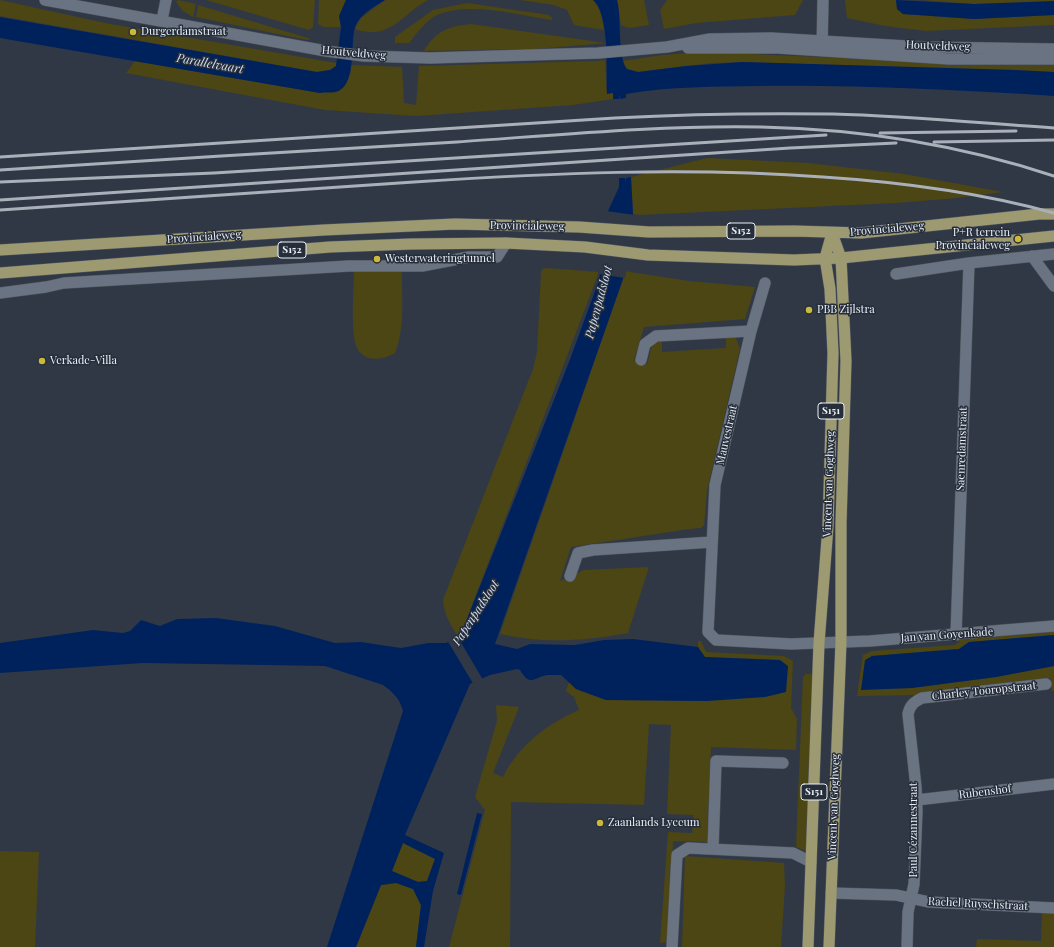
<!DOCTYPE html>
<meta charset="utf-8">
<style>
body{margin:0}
canvas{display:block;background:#303845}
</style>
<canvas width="1054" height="947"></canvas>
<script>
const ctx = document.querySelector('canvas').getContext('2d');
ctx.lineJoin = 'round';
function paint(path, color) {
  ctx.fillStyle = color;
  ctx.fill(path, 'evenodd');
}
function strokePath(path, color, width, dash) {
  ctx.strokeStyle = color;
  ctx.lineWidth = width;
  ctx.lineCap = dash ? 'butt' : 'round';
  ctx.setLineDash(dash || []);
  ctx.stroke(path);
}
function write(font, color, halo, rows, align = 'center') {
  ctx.font = font + ' "Playfair Display",serif';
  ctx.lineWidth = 3;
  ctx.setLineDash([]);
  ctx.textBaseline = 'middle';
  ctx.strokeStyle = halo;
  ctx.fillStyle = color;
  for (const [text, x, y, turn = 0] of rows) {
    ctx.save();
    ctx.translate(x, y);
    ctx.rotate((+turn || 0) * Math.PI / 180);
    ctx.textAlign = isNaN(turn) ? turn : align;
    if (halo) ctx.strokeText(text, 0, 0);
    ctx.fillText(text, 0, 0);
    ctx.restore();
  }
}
const green = new Path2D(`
 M 0,0 L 105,23 L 336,63 L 336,66 L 330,70 L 317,72 L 0,16 Z
 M 178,0 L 196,4 L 193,17 L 183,11 L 176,2 Z
 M 206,0 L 315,0 L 313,27 L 309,30 L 302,28 Z
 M 319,0 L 346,0 L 339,16 L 341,27 L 324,27 L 318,24 Z
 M 385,0 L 428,0 C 400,15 391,41 355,29 L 361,18 Z
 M 520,0 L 594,0 L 600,7 L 604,30 L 574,25 L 567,10 L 554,5 Z
 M 617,0 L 644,0 L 649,25 L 629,28 L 621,25 Z
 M 667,0 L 803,0 L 795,15 L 696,23 L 664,29 L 660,10 Z
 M 845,0 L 896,0 L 897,9 L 903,14 L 974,19 L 1054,15 L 1054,25 L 926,31 L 885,26 L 847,18 Z
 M 922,0 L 1054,0 L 1054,2 L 974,4 Z
 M 467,3 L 549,15 L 552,18 L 552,20 C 518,15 469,1 437,15 C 426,20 417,33 409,43 L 395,43 L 395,37 L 433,10 Z
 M 198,5 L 311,39 L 307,40 L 196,17 Z
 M 471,24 L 606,43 L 536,49 L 424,51 C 435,31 450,26 471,24 Z
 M 702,52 L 938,62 L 1054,63 L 1054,72 L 743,62 L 711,63 L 638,72 L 627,70 L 622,61 L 662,55 Z
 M 605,60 L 607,93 L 613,93 L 613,99 L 573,105 L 416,116 L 325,110 L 126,73 L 135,61 L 320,93 L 351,73 L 350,65 L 402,67 L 404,103 L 416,105 L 419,66 L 596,61 Z
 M 707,158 L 808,163 L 904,174 L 1003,192 L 957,198 L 896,203 L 639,215 L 633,214 L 631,177 Z
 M 402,266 C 401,296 406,325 395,353 C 383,360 365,363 357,348 C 350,334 354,286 354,268 Z
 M 546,268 L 599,272 L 461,634 L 457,635 C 450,624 444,614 443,600 L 533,369 L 537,352 L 541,273 L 542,269 Z
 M 624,271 L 689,281 L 755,287 L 745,319 L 644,327 L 634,360 L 647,364 L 653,341 L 662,340 L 662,352 L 726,348 L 726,335 L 736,338 L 740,349 L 707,491 L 704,525 L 701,528 L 689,529 L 571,547 L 560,581 L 584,570 L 649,567 L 628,633 C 585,641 542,644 500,634 L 623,279 Z
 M 1054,631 L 1054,635 L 969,642 L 959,649 L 872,656 L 861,689 L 912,688 L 996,677 L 1054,666 L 1054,691 L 1052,691 L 1050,678 L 914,695 L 857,696 L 863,655 L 872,651 L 955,645 L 959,642 L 959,639 Z
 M 698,641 L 701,641 L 706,652 L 784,656 L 793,661 L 791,708 L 797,719 L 796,750 L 711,747 L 707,842 L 673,841 L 668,942 L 660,943 L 668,832 L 692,833 L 694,815 L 667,814 L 671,725 L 649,724 L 644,805 L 511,802 L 510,947 L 449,947 L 485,810 L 475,797 L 497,721 L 496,705 L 519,707 L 493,773 L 503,777 C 519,745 547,724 579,710 L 574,697 L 566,691 L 569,682 L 576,689 L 606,700 L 707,701 L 780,660 L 704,657 L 698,647 Z
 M 806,674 L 813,674 L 806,851 L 796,847 L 803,677 Z
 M 403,843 L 435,859 L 427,881 L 418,882 L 392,871 Z
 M 0,851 L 39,852 L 35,947 L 0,947 Z
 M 685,856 L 784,863 L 785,886 L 781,947 L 682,947 Z
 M 396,883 L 413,889 L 421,906 L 416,947 L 356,947 L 381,885 Z
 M 1042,907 L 1054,908 L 1054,947 L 976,947 L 977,939 L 1041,941 Z`);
const water = new Path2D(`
 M 346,0 L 385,0 C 375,6 359,15 355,27 C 350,44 357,86 336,92 C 331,93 325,92 320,93 L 0,38 L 0,17 L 317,72 L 330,70 L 336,66 L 341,27 L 339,16 Z
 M 593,0 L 617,0 C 622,18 617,57 627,69 L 638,72 L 686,66 L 743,62 L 1016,70 L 1054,72 L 1054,96 C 956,90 859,85 761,86 C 716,87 670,86 626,94 L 626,98 L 620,99 L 619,95 L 619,99 L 613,99 L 613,93 L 607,94 C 606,70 610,15 593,0 Z
 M 896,0 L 974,4 L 1054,1 L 1054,15 L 974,19 L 903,14 L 897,9 Z
 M 631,177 L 633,214 L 623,279 L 495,644 L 517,649 L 530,644 L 575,645 L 604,640 L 633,639 L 698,647 L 705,657 L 780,660 L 788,666 L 786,692 L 765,697 L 707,701 L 606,700 L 576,689 L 561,675 C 556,675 552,675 547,675 C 533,678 530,687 520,670 L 517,669 L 490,675 L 470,684 L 405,835 L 444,853 L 433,891 L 424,947 L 416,947 L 421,905 L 413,889 L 396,883 L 381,885 L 356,947 L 327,947 L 403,711 C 400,699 393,692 383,685 L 325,666 L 143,663 L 0,673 L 0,643 L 93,630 L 123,633 L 130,631 L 141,620 L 160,626 L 177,619 L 216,618 L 275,626 L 335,643 L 361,642 L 401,648 L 428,643 L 446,643 L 461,634 L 569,362 L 599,280 L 608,211 L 619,187 L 619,178 L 625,178 L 626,182 L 626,178 ZM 403,843 L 435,859 L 427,881 L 418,882 L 392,871 Z
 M 1054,635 L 1054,666 L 996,677 L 912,688 L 861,690 L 865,660 L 872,656 L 959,649 L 969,642 Z
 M 477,813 L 482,814 L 461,895 L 457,894 Z`);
const pier = new Path2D(`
 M 606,211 L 635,215 L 625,278 L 598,274 Z
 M 456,634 L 483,680 L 474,685 L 447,640 Z`);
const minor = new Path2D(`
 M 162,20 L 166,0
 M 822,49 L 823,0
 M 1032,256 L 1054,286
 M 896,274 L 969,263 L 1054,254
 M 765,283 L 751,331 L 715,485 L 708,632 L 716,640 L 791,644 L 870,641 L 1054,626
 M 0,293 L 46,287 L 64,283 L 349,266 L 422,266 L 469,257 L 497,257 L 506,243
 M 641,360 L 645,344 L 656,336 L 751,331
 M 570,576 L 578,553 L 593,550 L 712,542
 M 956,635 L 969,263
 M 917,800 L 1054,784
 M 713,849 L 716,761 L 783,763
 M 831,893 L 896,895 L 929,902 L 1054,908
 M 672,947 L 677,855 L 688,848 L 793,853 L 811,862
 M 907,947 L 908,912 L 914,884 L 917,811 L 916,787 L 908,714 C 910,705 914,702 922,698 L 1046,684`);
const tertiary = new Path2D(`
 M 45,0 L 326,51 L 364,56 L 430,58 L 598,53 L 667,47 L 710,39 L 771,38 L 923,47 L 1054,49
 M 688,48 L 778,48 L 949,59 L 1054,59`);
const primary = new Path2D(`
 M 0,250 L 324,230 L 455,224 L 579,227 L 649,232 L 794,231 L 861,233 L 1039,214 L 1054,214
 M 0,273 L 330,247 L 411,244 L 506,243 L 585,247 L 648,255 L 794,260 L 841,258 L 1054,236
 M 808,947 L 819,643 L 828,526 L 833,353 L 830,289 L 825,258 L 832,233
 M 829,947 L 841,642 L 841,523 L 846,361 L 841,258 L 832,233`);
const rail = new Path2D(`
 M 880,133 L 1016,131
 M 934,142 L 1054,140
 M 0,157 L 615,118 C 687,114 760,113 833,114 C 907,116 980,123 1054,128
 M 0,170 C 152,160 305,151 457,142 C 558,135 660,125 761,127 C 860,129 960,145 1054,176
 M 0,182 L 214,173 L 826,135
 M 0,200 L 790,148 L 896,143
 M 0,210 C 138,201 276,191 414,182 C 551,173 686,167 823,177 C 901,182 978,192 1054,213`);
const markers = [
 [133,32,4,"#ccb939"],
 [1018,239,4,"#ccb939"],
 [377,259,4,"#ccb939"],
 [809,310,4,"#ccb939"],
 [42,361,4,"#ccb939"],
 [600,823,4,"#ccb939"]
];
const shields = [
 [741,231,28],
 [292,250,28],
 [831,411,26],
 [814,792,26]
];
const shieldNames = [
 ["S152",741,231],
 ["S152",292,250],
 ["S151",831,411],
 ["S151",814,792]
];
const poiNames = [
 ["Durgerdamstraat",141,32],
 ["P+R terrein",1010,233,"right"],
 ["Provincialeweg",1010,246,"right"],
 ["Westerwateringtunnel",385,259],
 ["PBB Zijlstra",817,310],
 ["Verkade-Villa",50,361],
 ["Zaanlands Lyceum",608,823]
];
const streetNames = [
 ["Houtveldweg",938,46,2],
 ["Houtveldweg",354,53,5],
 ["Provincialeweg",527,226,1],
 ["Provincialeweg",887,229,-5],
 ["Provincialeweg",204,237,-4],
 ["Mauvestraat",727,435,-77],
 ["Saenredamstraat",962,449,-88],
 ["Vincent van Goghweg",829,484,-88],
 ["Jan van Goyenkade",947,635,-4],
 ["Charley Tooropstraat",984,691,-6],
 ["Rubenshof",985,792,-7],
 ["Vincent van Goghweg",834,807,-88],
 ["Paul Cézannestraat",914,830,-90],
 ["Rachel Ruyschstraat",978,904,3]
];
const waterNames = [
 ["Parallelvaart",210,64,10],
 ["Papenpadsloot",599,302,-75],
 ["Papenpadsloot",476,613,-57]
];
paint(green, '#4c4514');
paint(water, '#00225c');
paint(pier, '#303845');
strokePath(minor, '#4f5660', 12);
strokePath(tertiary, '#4f5660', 12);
strokePath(primary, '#4f5660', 12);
strokePath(minor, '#6a7381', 11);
strokePath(tertiary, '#6a7381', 11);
strokePath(primary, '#9d9971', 11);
strokePath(rail, '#aab0ba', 3);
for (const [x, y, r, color] of markers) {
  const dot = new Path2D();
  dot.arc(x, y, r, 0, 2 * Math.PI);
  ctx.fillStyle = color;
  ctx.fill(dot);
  strokePath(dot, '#262e3a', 1.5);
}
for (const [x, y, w] of shields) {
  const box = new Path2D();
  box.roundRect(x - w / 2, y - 8, w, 16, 3);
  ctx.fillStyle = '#262e3a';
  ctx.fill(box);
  strokePath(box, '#eaeff8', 1);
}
write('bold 10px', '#eaeff8', null, shieldNames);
write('11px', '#eaeff8', '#262e3a', poiNames, 'left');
write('11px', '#eaeff8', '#262e3a', streetNames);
write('italic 12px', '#d3def1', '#262e3a', waterNames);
</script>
